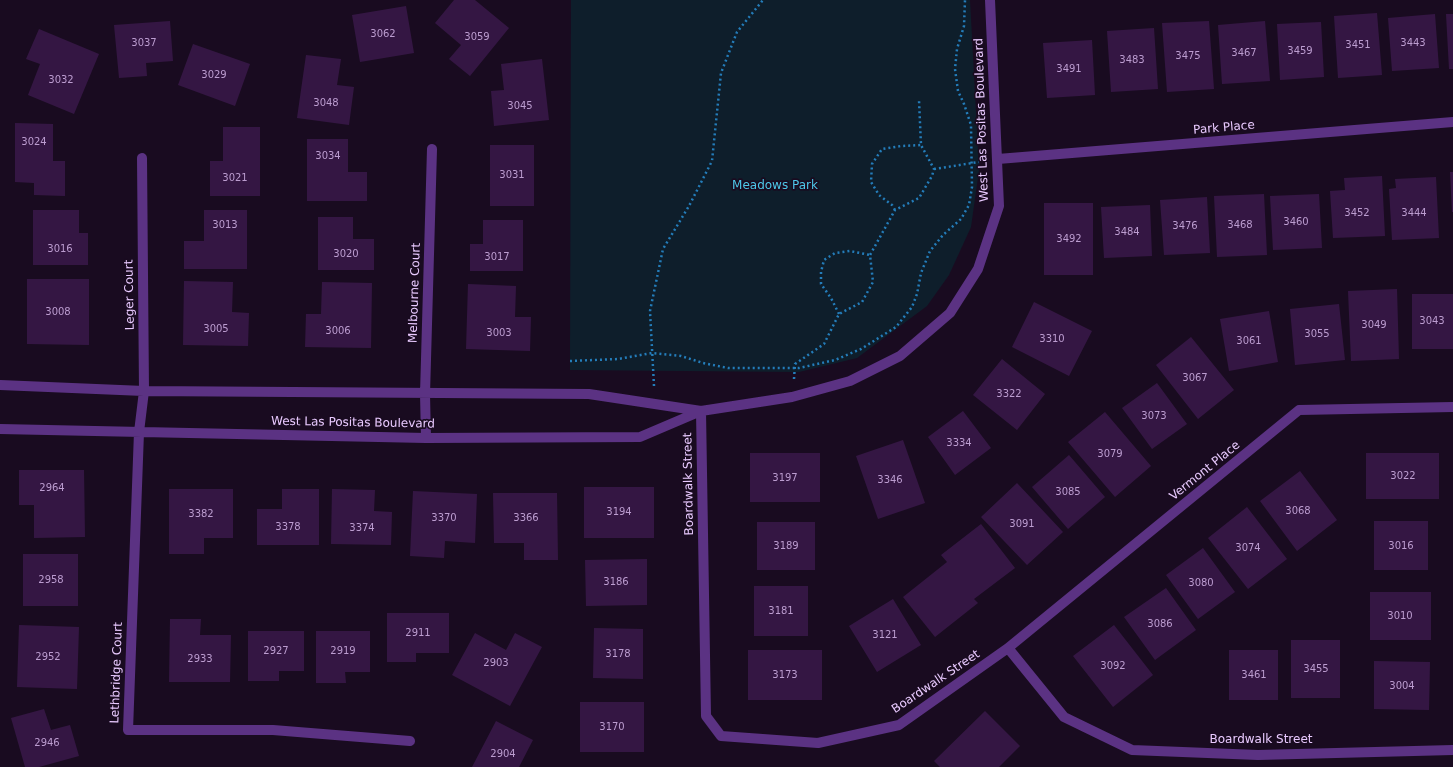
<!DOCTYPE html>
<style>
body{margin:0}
canvas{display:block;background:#190b20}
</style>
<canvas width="1453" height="767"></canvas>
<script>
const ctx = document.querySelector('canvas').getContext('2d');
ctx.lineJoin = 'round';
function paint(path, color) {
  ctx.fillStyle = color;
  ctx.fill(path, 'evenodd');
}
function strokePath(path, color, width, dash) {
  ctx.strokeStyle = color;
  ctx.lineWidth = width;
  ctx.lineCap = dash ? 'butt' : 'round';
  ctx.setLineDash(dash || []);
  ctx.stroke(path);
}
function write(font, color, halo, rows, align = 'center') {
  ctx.font = font + ' "DejaVu Sans",sans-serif';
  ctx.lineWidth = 3.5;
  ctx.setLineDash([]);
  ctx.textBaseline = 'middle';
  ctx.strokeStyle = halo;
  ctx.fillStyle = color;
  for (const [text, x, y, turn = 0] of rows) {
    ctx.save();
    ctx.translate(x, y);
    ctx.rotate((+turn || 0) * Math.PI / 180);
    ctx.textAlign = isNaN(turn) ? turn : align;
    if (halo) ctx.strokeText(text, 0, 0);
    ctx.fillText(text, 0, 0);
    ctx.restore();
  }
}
const green = new Path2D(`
 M 571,0 L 970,0 L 979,170 L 971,227 L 949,275 L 927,306 L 857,358 L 799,372 L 570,370 Z`);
const building = new Path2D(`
 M 454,0 L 475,0 L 509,28 L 470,76 L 449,59 L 461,45 L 435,23 Z
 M 406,6 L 414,53 L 360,62 L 352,15 Z
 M 1377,13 L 1382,75 L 1338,78 L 1334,16 Z
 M 1435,14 L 1439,68 L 1392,71 L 1388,18 Z
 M 1446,14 L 1453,14 L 1453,69 L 1449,69 Z
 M 170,21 L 173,61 L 146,63 L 147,76 L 119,78 L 114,25 Z
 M 1209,21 L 1214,89 L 1167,92 L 1162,23 Z
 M 1265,21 L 1270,81 L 1222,84 L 1218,25 Z
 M 1321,22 L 1324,77 L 1280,80 L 1277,24 Z
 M 1154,28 L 1158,89 L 1111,92 L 1107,31 Z
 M 39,29 L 99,54 L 74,114 L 28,95 L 40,64 L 26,59 Z
 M 1092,40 L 1095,95 L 1047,98 L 1043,43 Z
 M 193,44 L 250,64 L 235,106 L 178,85 Z
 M 306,55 L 341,59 L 337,85 L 354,87 L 349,125 L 297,118 Z
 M 542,59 L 549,120 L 494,126 L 491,91 L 504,90 L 501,64 Z
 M 15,123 L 53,124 L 53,161 L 65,161 L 65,196 L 34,195 L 34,183 L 15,182 Z
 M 223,127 L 260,127 L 260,196 L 210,196 L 210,161 L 223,161 Z
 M 307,139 L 348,139 L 348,172 L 367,172 L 367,201 L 307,201 Z
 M 490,145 L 534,145 L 534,206 L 490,206 Z
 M 1450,172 L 1453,172 L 1453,212 L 1452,212 Z
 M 1382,176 L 1385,236 L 1333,238 L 1330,191 L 1345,190 L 1344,178 Z
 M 1436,177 L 1439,238 L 1392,240 L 1389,189 L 1396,188 L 1395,179 Z
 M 1264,194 L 1267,255 L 1217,257 L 1214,196 Z
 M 1319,194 L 1322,248 L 1273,250 L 1270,196 Z
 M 1207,197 L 1210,253 L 1164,255 L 1160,200 Z
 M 1044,203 L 1093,203 L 1093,275 L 1044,275 Z
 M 1150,205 L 1152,256 L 1104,258 L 1101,207 Z
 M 33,210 L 79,210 L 79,233 L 88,233 L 88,265 L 33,265 Z
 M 204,210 L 247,210 L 247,269 L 184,269 L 184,241 L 204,241 Z
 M 318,217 L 353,217 L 353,239 L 374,239 L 374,270 L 318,270 Z
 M 483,220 L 523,220 L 523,271 L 470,271 L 470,244 L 483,244 Z
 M 27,279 L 89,279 L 89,345 L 27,344 Z
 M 184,281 L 233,282 L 232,312 L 249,313 L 248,346 L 183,345 Z
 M 322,282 L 372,283 L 371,348 L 305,347 L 306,314 L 321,314 Z
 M 468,284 L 516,286 L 515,317 L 531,317 L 530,351 L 466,349 Z
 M 1397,289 L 1399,359 L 1351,361 L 1348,291 Z
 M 1412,294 L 1453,294 L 1453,349 L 1412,349 Z
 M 1034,302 L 1092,331 L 1069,376 L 1012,347 Z
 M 1339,304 L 1345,360 L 1295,365 L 1290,309 Z
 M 1269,311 L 1278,362 L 1229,371 L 1220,319 Z
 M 1191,337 L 1234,390 L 1198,419 L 1156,365 Z
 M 1002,359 L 1045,394 L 1017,430 L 973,395 Z
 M 1157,383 L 1187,424 L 1152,449 L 1122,408 Z
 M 963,411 L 991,448 L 955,475 L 928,437 Z
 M 1105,412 L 1151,466 L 1115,497 L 1068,442 Z
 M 903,440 L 925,503 L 878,519 L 856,456 Z
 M 750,453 L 820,453 L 820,502 L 750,502 Z
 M 1366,453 L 1439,453 L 1439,499 L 1366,499 Z
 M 1069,455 L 1105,497 L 1068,529 L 1032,487 Z
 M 19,470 L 84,470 L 85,537 L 34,538 L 34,505 L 19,505 Z
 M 1300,471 L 1337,520 L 1297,551 L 1260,501 Z
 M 1017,483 L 1063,532 L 1027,565 L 981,517 Z
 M 584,487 L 654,487 L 654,538 L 584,538 Z
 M 169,489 L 233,489 L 233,538 L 204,538 L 204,554 L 169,554 Z
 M 282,489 L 319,489 L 319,545 L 257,545 L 257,509 L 282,509 Z
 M 332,489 L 375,490 L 374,511 L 392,512 L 391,545 L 331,544 Z
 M 413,491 L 477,494 L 475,543 L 445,541 L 444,558 L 410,556 Z
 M 493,493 L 557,493 L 558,560 L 524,560 L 524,543 L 494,543 Z
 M 1247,507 L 1287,559 L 1248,589 L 1208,538 Z
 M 1374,521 L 1428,521 L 1428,570 L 1374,570 Z
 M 757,522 L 815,522 L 815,570 L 757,570 Z
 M 981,524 L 1015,568 L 974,599 L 978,603 L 935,637 L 903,597 L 947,562 L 941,555 Z
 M 1203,548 L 1235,592 L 1198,619 L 1166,575 Z
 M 23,554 L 78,554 L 78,606 L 23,606 Z
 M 647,559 L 647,605 L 586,606 L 585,560 Z
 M 754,586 L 808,586 L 808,636 L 754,636 Z
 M 1166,588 L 1196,630 L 1155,660 L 1124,617 Z
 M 1370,592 L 1431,592 L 1431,640 L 1370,640 Z
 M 893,599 L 921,645 L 877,672 L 849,626 Z
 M 387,613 L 449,613 L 449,653 L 416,653 L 416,662 L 387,662 Z
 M 170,619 L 201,619 L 200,635 L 231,635 L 230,682 L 169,682 Z
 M 19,625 L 79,627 L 77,689 L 17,687 Z
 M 1114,625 L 1153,675 L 1113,707 L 1073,656 Z
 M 594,628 L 643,629 L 643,679 L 593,678 Z
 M 248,631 L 304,631 L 304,671 L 279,671 L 279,681 L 248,681 Z
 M 316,631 L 370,631 L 370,672 L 345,672 L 346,683 L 316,683 Z
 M 475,633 L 506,650 L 515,633 L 542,647 L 510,706 L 452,675 Z
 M 1291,640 L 1340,640 L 1340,698 L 1291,698 Z
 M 748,650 L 822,650 L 822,700 L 748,700 Z
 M 1229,650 L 1278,650 L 1278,700 L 1229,700 Z
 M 1374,661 L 1430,662 L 1429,710 L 1374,709 Z
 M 580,702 L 644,702 L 644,752 L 580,752 Z
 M 44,709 L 51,730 L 70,725 L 79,756 L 39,767 L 25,767 L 11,718 Z
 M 985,711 L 1020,746 L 999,767 L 940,767 L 934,761 Z
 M 496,721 L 533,740 L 519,767 L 472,767 Z`);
const path = new Path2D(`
 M 934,169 L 979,162
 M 895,210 L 892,205 L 879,195 L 871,182 L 872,164 L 882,149 L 901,146 L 921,145
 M 839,314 L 831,298 L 821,284 L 821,272 L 824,260 L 835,253 L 850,251 L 870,255
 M 570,361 L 618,359 L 652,353 L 681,356 L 703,363 L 728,368 L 799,368 L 835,360 L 861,349 L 896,327 L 912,307 L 917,294 L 921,273 L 930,251 L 943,235 L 961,219 L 969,205 L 972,187 L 971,125 L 964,104 L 958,91 L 955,69 L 957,49 L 964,26 L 965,0
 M 794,379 L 795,364 L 824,344 L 839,314 L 862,302 L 873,282 L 870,255 L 895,210 L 919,198 L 932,176 L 934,169 L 921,145 L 919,100
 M 654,386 L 650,311 L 663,249 L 689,206 L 712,161 L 721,73 L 737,32 L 763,0`);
const minor = new Path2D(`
 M 142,158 L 144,391 L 139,432 L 128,730 L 273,730 L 410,741
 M 998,159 L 1453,122
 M 0,385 L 144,391 L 589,394 L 701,411
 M 701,411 L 706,716 L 721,736 L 818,743 L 899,725 L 1008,648 L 1064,717 L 1132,750 L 1258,755 L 1453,750
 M 0,429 L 426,438 L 640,437 L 701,411 L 792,397 L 850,381 L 900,356 L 950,313 L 978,269 L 999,206 L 990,0
 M 426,438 L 425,394 L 432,149
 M 1008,648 L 1299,410 L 1453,407`);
const numberNames = [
 ["3062",383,34],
 ["3059",477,37],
 ["3037",144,43],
 ["3443",1413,43],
 ["3451",1358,45],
 ["3459",1300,51],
 ["3467",1244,53],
 ["3475",1188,56],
 ["3483",1132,60],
 ["3491",1069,69],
 ["3029",214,75],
 ["3032",61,80],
 ["3048",326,103],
 ["3045",520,106],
 ["3024",34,142],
 ["3034",328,156],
 ["3031",512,175],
 ["3021",235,178],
 ["3452",1357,213],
 ["3444",1414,213],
 ["3460",1296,222],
 ["3013",225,225],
 ["3468",1240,225],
 ["3476",1185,226],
 ["3484",1127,232],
 ["3492",1069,239],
 ["3016",60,249],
 ["3020",346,254],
 ["3017",497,257],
 ["3008",58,312],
 ["3043",1432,321],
 ["3049",1374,325],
 ["3005",216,329],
 ["3006",338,331],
 ["3003",499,333],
 ["3055",1317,334],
 ["3310",1052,339],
 ["3061",1249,341],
 ["3067",1195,378],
 ["3322",1009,394],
 ["3073",1154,416],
 ["3334",959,443],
 ["3079",1110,454],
 ["3022",1403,476],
 ["3197",785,478],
 ["3346",890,480],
 ["2964",52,488],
 ["3085",1068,492],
 ["3068",1298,511],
 ["3194",619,512],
 ["3382",201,514],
 ["3370",444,518],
 ["3366",526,518],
 ["3091",1022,524],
 ["3378",288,527],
 ["3374",362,528],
 ["3189",786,546],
 ["3016",1401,546],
 ["3074",1248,548],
 ["2958",51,580],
 ["3186",616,582],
 ["3080",1201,583],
 ["3181",781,611],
 ["3010",1400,616],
 ["3086",1160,624],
 ["2911",418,633],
 ["3121",885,635],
 ["2927",276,651],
 ["2919",343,651],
 ["3178",618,654],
 ["2952",48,657],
 ["2933",200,659],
 ["2903",496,663],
 ["3092",1113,666],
 ["3455",1316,669],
 ["3173",785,675],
 ["3461",1254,675],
 ["3004",1402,686],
 ["3170",612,727],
 ["2946",47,743],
 ["2904",503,754]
];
const streetNames = [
 ["West Las Positas Boulevard",982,120,-92],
 ["Park Place",1224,128,-5],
 ["Melbourne Court",415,293,-88],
 ["Leger Court",130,295,-91],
 ["West Las Positas Boulevard",353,423,1],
 ["Vermont Place",1205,471,-39],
 ["Boardwalk Street",689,484,-91],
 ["Lethbridge Court",117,673,-88],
 ["Boardwalk Street",936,682,-34],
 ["Boardwalk Street",1261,740]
];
const parkNames = [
 ["Meadows Park",775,186]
];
paint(green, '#0e1e2b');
paint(building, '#341643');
strokePath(path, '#247dba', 2.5, [2, 3]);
strokePath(minor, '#5b3283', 10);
write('10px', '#bc9dd0', null, numberNames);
write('12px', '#e9caff', '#190b20', streetNames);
write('12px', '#4dc6e8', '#190b20', parkNames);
</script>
